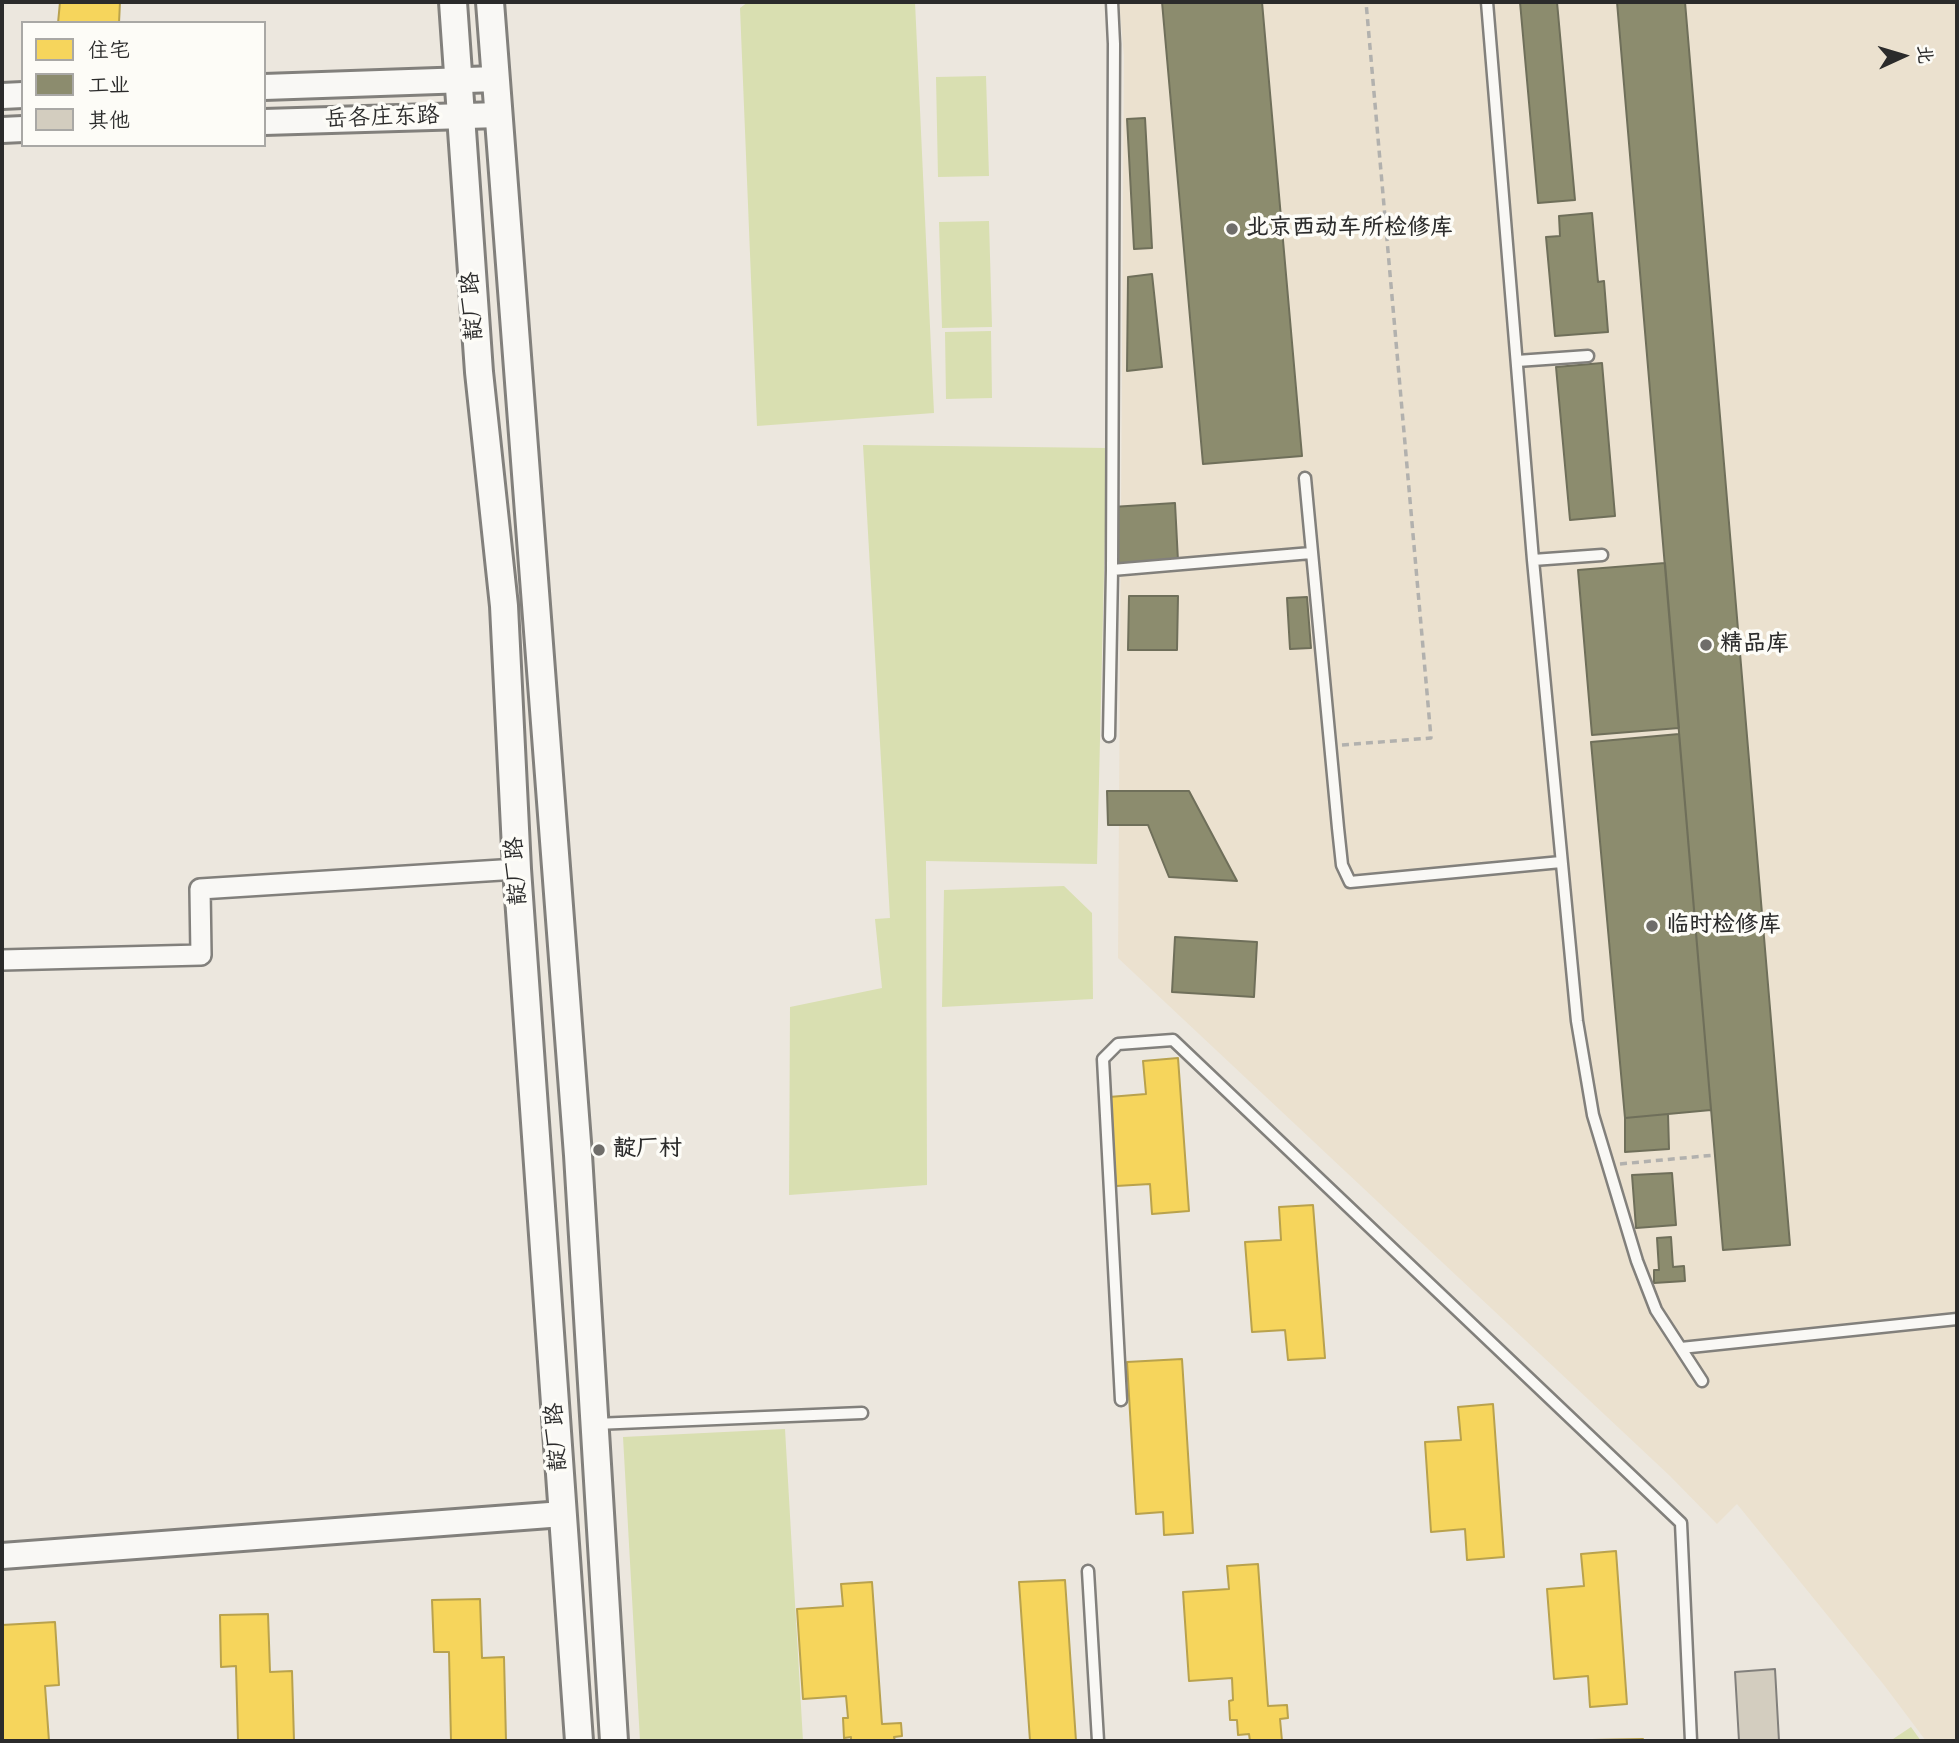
<!DOCTYPE html>
<meta charset="utf-8">
<style>
body{margin:0}
#map{position:relative;width:1959px;height:1743px;overflow:hidden;background:#ece7de;font-family:Mynerve,"LXGW WenKai TC",sans-serif}
canvas{display:block}
.frame{position:absolute;inset:0;border:4px solid #2b2b2b;pointer-events:none}
.legend{position:absolute;left:21px;top:21px;width:245px;height:126px;box-sizing:border-box;background:#fdfcf7;border:2px solid #a9a8a5;margin:0;padding:9px 12px;list-style:none;font-size:21px;color:#2b2b2b}
.legend li{display:flex;align-items:center;gap:14px;height:35px}
.legend b{width:35px;border:2px solid #a9a8a5}
.north{position:absolute;left:1868px;top:21px;width:70px;height:70px;-webkit-text-stroke:5px #fdfcf7;paint-order:stroke;rotate:86deg;font-size:19px;font-weight:700;line-height:28px;text-align:center;color:#2b2b2b}
.north::after{content:'';display:block;margin:auto;width:24px;height:32px;background:#2b2b2b;clip-path:polygon(50% 0,100% 100%,50% 72%,0 100%)}
</style>
<div id="map">
<canvas width="1959" height="1743"></canvas>
<div class="frame"></div>
<ul class="legend">
<li><b style="height:19px;background:#f6d55c"></b>住宅</li>
<li><b style="height:19px;background:#8c8c6e"></b>工业</li>
<li><b style="height:19px;background:#d3cdbf"></b>其他</li>
</ul>
<div class="north">北</div>
</div>
<script>
const ctx = document.querySelector('canvas').getContext('2d');
ctx.lineJoin = 'round';
function paint(path, color) {
  ctx.fillStyle = color;
  ctx.fill(path, 'evenodd');
}
function strokePath(path, color, width, dash) {
  ctx.strokeStyle = color;
  ctx.lineWidth = width;
  ctx.lineCap = dash ? 'butt' : 'round';
  ctx.setLineDash(dash || []);
  ctx.stroke(path);
}
function write(font, color, halo, rows, align = 'center') {
  ctx.font = font + ' Mynerve,"LXGW WenKai TC",sans-serif';
  ctx.lineWidth = 7;
  ctx.setLineDash([]);
  ctx.textBaseline = 'middle';
  ctx.strokeStyle = halo;
  ctx.fillStyle = color;
  for (const [text, x, y, turn = 0] of rows) {
    ctx.save();
    ctx.translate(x, y);
    ctx.rotate((+turn || 0) * Math.PI / 180);
    ctx.textAlign = isNaN(turn) ? turn : align;
    if (halo) ctx.strokeText(text, 0, 0);
    ctx.fillText(text, 0, 0);
    ctx.restore();
  }
}
const built = new Path2D(`
 M 1119,2 L 1957,2 L 1957,1741 L 1926,1741 L 1884,1685 L 1737,1504 L 1717,1524 L 1670,1476 L 1118,958 L 1124,56 Z`);
const green = new Path2D(`
 M 748,2 L 915,2 L 934,413 L 757,426 L 740,8 Z
 M 986,76 L 989,176 L 938,177 L 936,77 Z
 M 989,221 L 992,327 L 942,328 L 939,222 Z
 M 991,331 L 992,398 L 946,399 L 945,332 Z
 M 863,445 L 1107,448 L 1097,864 L 926,861 L 927,1185 L 789,1195 L 790,1007 L 882,988 L 875,919 L 890,918 Z
 M 1064,886 L 1092,913 L 1093,999 L 942,1007 L 944,890 Z
 M 785,1429 L 803,1741 L 640,1741 L 623,1437 Z
 M 1911,1727 L 1921,1741 L 1890,1741 Z`);
const homes = new Path2D(`
 M 60,2 L 120,2 L 119,23 L 58,23 Z
 M 1178,1058 L 1189,1211 L 1152,1214 L 1150,1184 L 1116,1186 L 1109,1097 L 1146,1094 L 1143,1061 Z
 M 1313,1205 L 1325,1358 L 1288,1360 L 1285,1330 L 1252,1332 L 1245,1242 L 1281,1240 L 1279,1207 Z
 M 1182,1359 L 1193,1533 L 1164,1535 L 1163,1512 L 1136,1514 L 1127,1362 Z
 M 1493,1404 L 1504,1557 L 1467,1560 L 1465,1529 L 1431,1532 L 1425,1442 L 1461,1440 L 1458,1407 Z
 M 1616,1551 L 1627,1704 L 1590,1707 L 1588,1676 L 1554,1679 L 1547,1589 L 1584,1586 L 1581,1554 Z
 M 1258,1564 L 1268,1706 L 1287,1705 L 1288,1718 L 1280,1719 L 1282,1741 L 1250,1741 L 1249,1734 L 1238,1735 L 1237,1720 L 1230,1720 L 1229,1701 L 1233,1700 L 1232,1678 L 1189,1681 L 1183,1592 L 1229,1589 L 1227,1566 Z
 M 1065,1580 L 1076,1741 L 1030,1741 L 1019,1582 Z
 M 872,1582 L 882,1724 L 901,1723 L 902,1736 L 894,1737 L 895,1741 L 851,1741 L 851,1737 L 844,1738 L 843,1718 L 848,1718 L 846,1696 L 803,1699 L 797,1609 L 843,1606 L 841,1584 Z
 M 480,1599 L 482,1658 L 504,1657 L 506,1741 L 451,1741 L 449,1652 L 434,1652 L 432,1600 Z
 M 268,1614 L 270,1672 L 292,1671 L 294,1741 L 238,1741 L 236,1666 L 221,1667 L 220,1615 Z
 M 55,1622 L 59,1685 L 45,1686 L 49,1741 L 2,1741 L 2,1625 Z
 M 1643,1739 L 1643,1741 L 1593,1741 L 1592,1740 Z`);
const industry = new Path2D(`
 M 1162,2 L 1262,2 L 1302,456 L 1203,464 Z
 M 1520,2 L 1557,2 L 1575,200 L 1538,203 Z
 M 1617,2 L 1685,2 L 1790,1245 L 1723,1250 Z
 M 1145,118 L 1152,248 L 1134,249 L 1127,119 Z
 M 1592,213 L 1598,282 L 1604,281 L 1608,332 L 1555,336 L 1546,237 L 1560,236 L 1559,216 Z
 M 1152,274 L 1162,367 L 1127,371 L 1128,277 Z
 M 1602,363 L 1615,516 L 1570,520 L 1556,367 Z
 M 1175,503 L 1178,561 L 1115,564 L 1112,507 Z
 M 1665,563 L 1679,728 L 1592,735 L 1578,570 Z
 M 1129,596 L 1178,596 L 1177,650 L 1128,650 Z
 M 1307,597 L 1311,648 L 1290,649 L 1287,598 Z
 M 1679,734 L 1711,1110 L 1625,1118 L 1591,742 Z
 M 1107,791 L 1189,791 L 1237,881 L 1169,877 L 1148,825 L 1108,825 Z
 M 1175,937 L 1257,942 L 1254,997 L 1172,992 Z
 M 1668,1114 L 1669,1149 L 1625,1152 L 1625,1118 Z
 M 1672,1173 L 1676,1225 L 1636,1228 L 1632,1175 Z
 M 1671,1237 L 1673,1267 L 1684,1266 L 1685,1281 L 1654,1283 L 1654,1270 L 1659,1270 L 1657,1238 Z`);
const building = new Path2D(`
 M 1775,1669 L 1779,1741 L 1739,1741 L 1735,1672 Z`);
const path = new Path2D(`
 M 1342,745 L 1431,738 L 1366,2
 M 1620,1164 L 1715,1155`);
const service = new Path2D(`
 M 1487,2 L 1533,560 L 1577,1021 L 1593,1115 L 1637,1261 L 1656,1310 L 1702,1381
 M 1517,361 L 1588,356
 M 1305,478 L 1338,828 L 1342,865 L 1350,882 L 1561,862
 M 1533,560 L 1602,555
 M 1112,570 L 1311,553
 M 1109,736 L 1112,570 L 1114,44 L 1112,2
 M 1681,1348 L 1957,1319
 M 1121,1400 L 1103,1059 L 1118,1044 L 1173,1040 L 1681,1523 L 1691,1741
 M 595,1424 L 862,1413
 M 1088,1571 L 1098,1741`);
const minor = new Path2D(`
 M 2,960 L 201,955 L 200,889 L 517,869`);
const tertiary = new Path2D(`
 M 264,87 L 496,79
 M 2,96 L 23,95
 M 264,122 L 499,115
 M 2,130 L 23,129
 M 2,1556 L 563,1514`);
const secondary = new Path2D(`
 M 453,2 L 479,372 L 504,606 L 517,869 L 579,1741
 M 490,2 L 578,1155 L 614,1741`);
const markers = [
 [1232,229,7,"#6f6d6a"],
 [1706,645,7,"#6f6d6a"],
 [1652,926,7,"#6f6d6a"],
 [599,1150,7,"#6f6d6a"]
];
const streetNames = [
 ["岳各庄东路",382,119,-2],
 ["靛厂路",474,306,-94],
 ["靛厂路",518,871,-94],
 ["靛厂路",558,1437,-94]
];
const poiNames = [
 ["北京西动车所检修库",1246,229],
 ["精品库",1720,645],
 ["临时检修库",1666,926],
 ["靛厂村",613,1150]
];
paint(built, '#ebe1cf');
paint(green, '#d9dfb1');
paint(homes, '#f6d55c');
strokePath(homes, '#b9a24d', 2);
paint(industry, '#8c8c6e');
strokePath(industry, '#6f6f5a', 2);
paint(building, '#d3cdbf');
strokePath(building, '#82807c', 2);
strokePath(service, '#82807c', 15);
strokePath(minor, '#82807c', 24);
strokePath(tertiary, '#82807c', 30);
strokePath(secondary, '#82807c', 32);
strokePath(path, '#b2b1ae', 3.5, [7, 5]);
strokePath(service, '#f9f8f5', 10);
strokePath(minor, '#f9f8f5', 19);
strokePath(tertiary, '#f9f8f5', 24);
strokePath(secondary, '#f9f8f5', 26);
for (const [x, y, r, color] of markers) {
  const dot = new Path2D();
  dot.arc(x, y, r, 0, 2 * Math.PI);
  ctx.fillStyle = color;
  ctx.fill(dot);
  strokePath(dot, '#fdfcf7', 2.5);
}
write('23px', '#2b2b2b', '#fdfcf7', streetNames);
write('bold 23px', '#2b2b2b', '#fdfcf7', poiNames, 'left');
</script>
